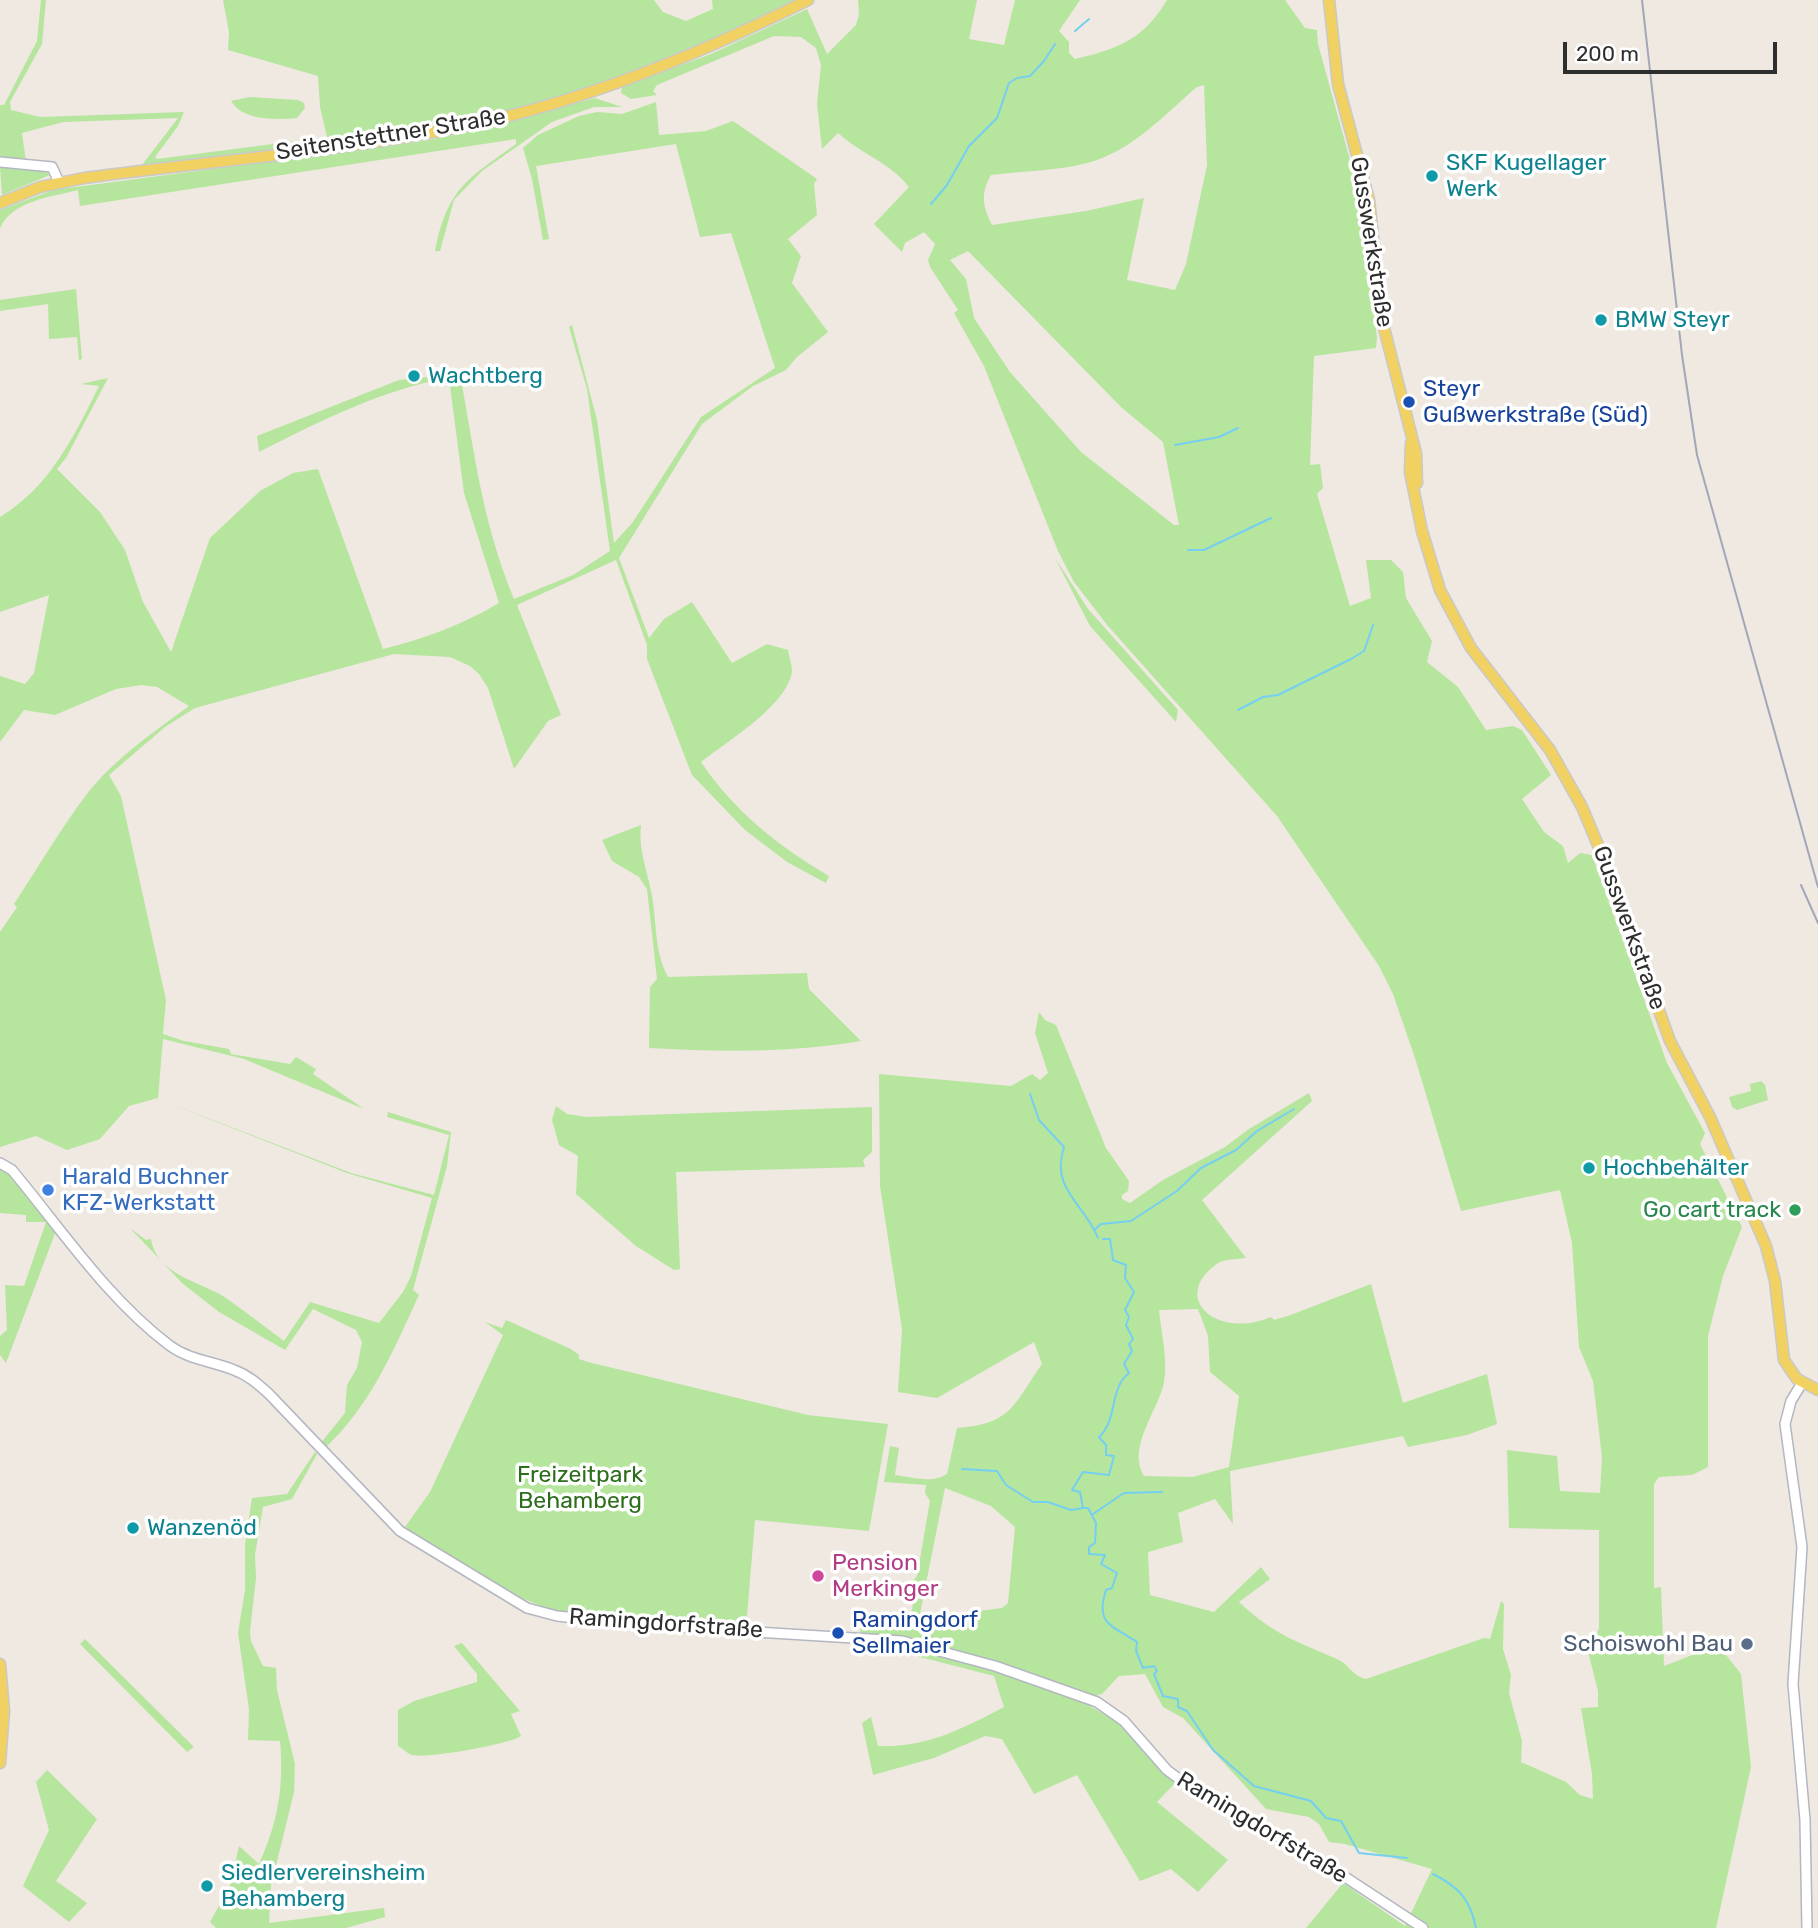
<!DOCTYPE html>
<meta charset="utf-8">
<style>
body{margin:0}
#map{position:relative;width:1818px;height:1928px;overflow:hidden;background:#efe9e1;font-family:Rubik,sans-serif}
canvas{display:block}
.scale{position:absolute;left:1563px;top:42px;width:214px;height:32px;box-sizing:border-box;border:4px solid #2e2e2e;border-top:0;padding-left:9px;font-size:21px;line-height:24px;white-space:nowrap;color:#2e2e2e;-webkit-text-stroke:5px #fff;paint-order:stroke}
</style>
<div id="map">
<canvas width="1818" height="1928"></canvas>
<div class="scale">200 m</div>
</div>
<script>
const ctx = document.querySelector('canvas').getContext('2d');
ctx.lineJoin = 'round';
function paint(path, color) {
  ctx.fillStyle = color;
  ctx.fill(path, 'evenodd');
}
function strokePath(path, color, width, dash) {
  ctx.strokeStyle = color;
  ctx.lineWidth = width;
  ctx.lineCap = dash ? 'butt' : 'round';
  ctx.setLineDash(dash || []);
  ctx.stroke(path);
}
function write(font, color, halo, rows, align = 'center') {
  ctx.font = font + ' Rubik,sans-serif';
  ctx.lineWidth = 7;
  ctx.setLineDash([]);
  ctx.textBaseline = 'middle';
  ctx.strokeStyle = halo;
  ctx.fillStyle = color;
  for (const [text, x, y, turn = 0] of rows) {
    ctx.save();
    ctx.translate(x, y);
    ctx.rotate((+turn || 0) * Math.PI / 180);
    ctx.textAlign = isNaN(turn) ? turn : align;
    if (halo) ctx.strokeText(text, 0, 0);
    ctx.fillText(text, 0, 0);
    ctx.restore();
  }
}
const green = new Path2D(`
 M 41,0 L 46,0 L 42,44 L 10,102 L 11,110 L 40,117 L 184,112 L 178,126 L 155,157 L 157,159 L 327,137 L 320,107 L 318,76 L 228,50 L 229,32 L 223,0 L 654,0 L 663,12 L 686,21 L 713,9 L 712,0 L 798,0 C 711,41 623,78 530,105 C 407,141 269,149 142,165 L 178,118 L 63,122 L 22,133 L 26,162 L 0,160 L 0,105 L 4,105 L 37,41 Z
 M 858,0 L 977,0 L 969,39 L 1004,45 L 1015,0 L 1080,0 L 1059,31 L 1069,42 L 1069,53 L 1075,59 C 1118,49 1144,39 1167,0 L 1285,0 L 1305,28 L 1317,30 L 1318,44 L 1355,178 L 1377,337 L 1376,348 L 1314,356 L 1310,465 L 1320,464 L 1323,488 L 1317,494 L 1350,606 L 1371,598 L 1366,560 L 1391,560 L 1403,572 L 1406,598 L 1432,641 L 1427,662 L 1458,687 L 1486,730 L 1513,726 L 1522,730 L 1551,775 L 1522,799 L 1544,832 L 1563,846 L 1568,863 L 1580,853 L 1592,855 L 1667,1063 L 1705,1133 L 1700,1144 L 1742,1227 L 1723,1276 L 1708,1336 L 1708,1467 L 1692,1475 L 1659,1477 L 1654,1484 L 1654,1588 L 1661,1587 L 1664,1666 L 1705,1650 L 1726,1655 L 1741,1674 L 1751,1767 L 1716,1928 L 1306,1928 L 1343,1883 L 1405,1926 L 1432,1869 L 1345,1844 L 1329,1842 L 1319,1824 L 1309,1817 L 1266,1809 L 1183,1718 L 1163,1707 L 1145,1674 L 1119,1676 L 1102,1694 L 1091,1697 C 1016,1670 942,1639 861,1635 L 859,1620 L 910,1620 L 913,1604 L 907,1598 L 907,1588 L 917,1576 L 930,1501 L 925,1493 L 926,1485 L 884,1482 L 890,1446 L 899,1448 L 895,1475 C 911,1477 932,1484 947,1474 L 957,1428 C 1012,1424 1013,1405 1042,1364 L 1034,1342 L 937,1398 L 898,1392 L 902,1329 L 880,1186 L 879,1074 L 1011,1086 L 1032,1074 L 1040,1080 L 1048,1073 L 1035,1033 L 1039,1012 L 1045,1020 L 1056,1025 L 1106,1148 L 1129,1181 L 1128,1191 L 1122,1195 L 1122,1199 L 1130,1203 L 1163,1180 L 1225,1147 L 1249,1129 L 1309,1093 L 1312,1101 L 1202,1200 L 1246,1258 C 1238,1259 1225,1259 1218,1263 C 1168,1298 1218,1340 1271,1317 L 1274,1320 L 1288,1316 L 1371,1284 L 1403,1403 L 1487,1374 L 1497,1424 L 1467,1435 L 1408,1447 L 1403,1436 L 1230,1471 L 1233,1524 L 1215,1499 L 1178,1513 L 1183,1542 L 1148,1552 L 1150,1595 L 1214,1612 L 1261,1567 L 1270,1579 L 1239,1602 C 1275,1636 1297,1641 1339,1660 C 1349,1665 1354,1677 1366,1679 L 1484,1638 L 1490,1639 L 1501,1601 L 1504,1604 L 1503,1649 L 1511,1675 L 1509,1693 L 1522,1741 L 1521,1762 L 1566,1782 L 1580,1795 L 1593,1799 L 1592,1774 L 1581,1708 L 1598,1707 L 1598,1691 L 1589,1655 L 1599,1628 L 1599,1530 L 1509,1528 L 1507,1450 L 1557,1456 L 1560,1491 L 1600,1493 L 1602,1457 L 1593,1381 L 1579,1347 L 1572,1243 L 1560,1190 L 1461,1211 L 1415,1058 L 1393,994 L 1379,966 L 1277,816 L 1108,626 L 1074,582 L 1058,551 L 984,366 L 954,313 L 958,310 L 930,267 L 928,260 L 935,244 L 924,232 L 905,243 L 902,252 L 874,224 L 909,187 C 891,163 861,154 838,133 L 822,149 L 817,104 L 821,65 L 816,48 L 801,37 L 774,36 L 657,85 L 653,91 L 657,95 L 631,99 L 621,93 L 622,87 L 711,54 L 807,9 L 827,54 L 856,25 L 859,15 ZM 1204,85 L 1207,165 L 1186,264 L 1175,290 L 1127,280 L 1144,198 L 1086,211 L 992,225 C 983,207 980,194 991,175 C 1023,171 1057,171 1087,163 C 1131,152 1164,115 1197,87 ZM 968,251 L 1121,407 L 1163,442 L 1179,525 L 1174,525 L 1081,452 L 1010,372 L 974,318 L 966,279 L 950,260 ZM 1198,1309 L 1208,1336 L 1210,1372 L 1239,1396 L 1229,1467 L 1193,1477 L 1144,1476 C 1126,1447 1159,1410 1164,1382 C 1168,1360 1161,1332 1159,1310 ZM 945,1488 L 991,1506 L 1015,1527 L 1008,1603 L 1002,1608 L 919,1619 Z
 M 250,97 L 298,100 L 304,103 L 305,108 L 297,118 C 277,120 243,121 231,101 Z
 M 595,98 L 622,107 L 594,107 L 552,122 L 482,171 L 454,200 L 440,251 L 435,251 C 448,188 466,180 516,144 L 516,139 L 80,206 L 78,190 C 52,197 13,200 0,228 L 0,210 L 53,190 L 423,141 L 473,131 Z
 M 656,102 L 659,135 L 706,131 L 733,121 L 817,179 L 814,184 L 817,215 L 788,239 L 801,256 L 792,283 L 828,332 L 797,357 L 786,370 L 753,386 L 702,424 L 619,558 L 649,638 L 664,619 L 692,602 L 732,663 L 767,644 L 788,650 C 789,656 792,665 792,671 C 788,705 725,743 701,762 C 734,811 778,846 829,876 L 826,883 L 787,862 L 745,830 L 692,775 L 647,659 L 647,645 L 616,560 L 517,605 L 561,715 L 548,721 L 514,769 L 488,688 L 479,674 L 470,666 L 450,657 L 394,654 L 195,708 L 165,727 L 109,775 L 121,796 L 166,1000 L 163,1034 L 184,1041 L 229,1049 L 231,1054 L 290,1064 L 296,1057 L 316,1069 L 313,1074 L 364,1109 L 244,1059 L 163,1039 L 158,1098 L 129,1106 L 100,1139 L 67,1150 L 36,1136 L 0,1147 L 0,932 L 17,907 L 14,904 C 38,868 60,829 87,794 C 114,759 154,732 189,706 L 157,687 L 141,685 L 116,689 L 55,715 L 24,710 L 0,742 L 0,676 L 25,684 L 34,673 L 49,595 L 0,612 L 0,517 C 49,488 75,435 99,386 L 81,384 L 108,378 L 66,458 L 57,469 L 100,512 L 125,550 L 143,602 L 171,652 L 210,538 L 260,491 L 293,473 L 318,469 L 383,649 C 424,639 462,625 499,603 L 464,493 L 449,378 C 383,389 318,422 259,452 L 257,436 L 399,380 L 460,374 C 475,455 482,521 514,599 L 573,575 L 610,551 L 587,389 L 569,327 L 572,325 L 597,420 L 614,543 L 633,522 L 701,417 L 775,368 L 731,233 L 700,237 L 676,144 L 536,166 L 549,239 L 543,240 L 532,179 L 523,148 L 538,135 L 579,116 L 597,112 L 622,114 Z
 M 0,166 L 43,170 L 50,175 L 2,195 Z
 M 76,289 L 82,359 L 79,360 L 77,337 L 49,339 L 48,304 L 0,311 L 0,300 Z
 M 1055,558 L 1088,609 L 1178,710 L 1176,722 L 1090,626 Z
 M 641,825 C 638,851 648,872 652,896 C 657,924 654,951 668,977 L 807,973 L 809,989 L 861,1041 C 790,1053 721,1052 649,1048 L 650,987 L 657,979 L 647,889 L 639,877 L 612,861 L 602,840 Z
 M 1761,1081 L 1765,1085 L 1768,1100 L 1737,1110 L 1732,1107 L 1729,1097 L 1751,1091 L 1750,1084 Z
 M 158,1099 L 351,1173 L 434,1195 L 449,1135 L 387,1117 L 388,1112 L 451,1132 L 447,1166 L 413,1290 L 419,1295 C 393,1351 371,1405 325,1448 L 320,1444 L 345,1413 L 347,1385 L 357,1368 L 362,1342 L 356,1330 L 313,1309 L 285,1350 L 219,1312 L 182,1283 L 130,1228 L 146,1240 L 151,1239 C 156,1275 202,1282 226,1298 C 246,1312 265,1327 284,1341 L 310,1302 L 379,1323 L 403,1292 L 411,1276 L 432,1198 L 347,1173 Z
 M 556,1106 L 567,1114 L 586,1117 L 872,1107 L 872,1152 L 863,1160 L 865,1167 L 676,1172 L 680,1269 L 674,1270 L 636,1246 L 576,1194 L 578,1156 L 559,1145 L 552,1120 Z
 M 0,1169 L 10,1176 L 56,1231 L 6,1363 L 0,1355 L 0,1336 L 7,1330 L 5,1285 L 24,1286 L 46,1222 L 26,1222 L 26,1215 L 0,1213 Z
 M 506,1320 L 571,1349 L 579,1355 L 579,1359 L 588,1362 L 808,1415 L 888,1424 L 869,1531 L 755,1520 L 746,1628 L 557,1611 C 502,1595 452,1558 405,1527 L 430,1492 L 503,1335 L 485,1322 L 502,1328 Z
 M 315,1452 L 317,1454 L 292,1499 L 263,1507 L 255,1555 L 256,1578 L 250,1632 L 251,1641 L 263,1666 L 276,1668 L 277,1690 L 295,1764 L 294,1792 L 271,1886 L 269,1923 L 384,1908 L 385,1917 L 346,1928 L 216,1928 L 210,1922 L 230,1886 L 239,1846 L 259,1864 C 278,1822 284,1787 280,1741 L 248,1740 L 249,1709 L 238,1633 L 245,1590 L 245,1544 L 252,1498 L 287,1494 Z
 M 85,1639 L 194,1747 L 187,1752 L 80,1644 Z
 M 862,1642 L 919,1649 L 993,1669 L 1076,1698 L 1121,1724 L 1176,1782 L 1157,1802 L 1228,1860 L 1198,1892 L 1171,1869 L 1140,1881 L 1077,1775 L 1034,1794 L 1002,1739 L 985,1736 L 934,1758 L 873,1775 L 862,1723 L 871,1717 L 878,1746 C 926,1748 962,1729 1004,1707 L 994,1676 Z
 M 462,1643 L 520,1711 L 511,1714 L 521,1736 C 510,1744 427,1759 412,1755 C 408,1754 402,1748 398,1746 L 398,1710 L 414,1701 L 477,1682 L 477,1674 L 454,1646 Z
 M 47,1770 L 97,1819 L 56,1881 L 87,1903 L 69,1922 L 23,1886 L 49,1830 L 36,1782 Z`);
const stream = new Path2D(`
 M 1075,31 L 1089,19
 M 931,204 L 947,185 L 969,146 L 997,118 L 1009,83 L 1017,78 L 1030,76 L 1044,61 L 1055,44
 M 1175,445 L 1219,437 L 1238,428
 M 1188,550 L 1204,550 L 1271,518
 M 1238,710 L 1263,697 L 1278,695 L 1351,659 L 1364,651 L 1373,625
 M 1030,1094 L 1039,1120 L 1064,1147 C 1050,1189 1084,1203 1098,1238
 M 1095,1229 L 1101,1224 L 1131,1221 L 1177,1191 L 1201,1168 L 1236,1150 L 1257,1131 L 1294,1109
 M 1103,1239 L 1110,1239 L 1113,1260 L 1126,1265 L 1125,1278 L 1134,1292 L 1125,1310 L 1129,1317 L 1126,1325 L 1133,1339 L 1129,1344 L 1132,1351 L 1124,1364 L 1129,1373 C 1109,1388 1118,1420 1099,1437 L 1106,1445 L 1106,1455 L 1114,1456 L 1109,1475 L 1083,1472 L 1072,1490 L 1080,1492 L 1083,1508 L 1088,1508 L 1096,1523 L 1095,1543 L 1089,1547 L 1089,1554 L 1105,1555 L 1101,1564 L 1117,1573 L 1112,1588 L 1106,1590 C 1095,1624 1111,1625 1137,1642 L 1136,1651 L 1143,1668 L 1154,1666 L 1157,1671 L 1154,1674 L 1163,1696 L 1178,1699 L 1178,1707 L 1187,1711 L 1213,1750 L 1254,1786 L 1311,1801 L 1326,1818 L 1341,1821 L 1359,1853 L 1407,1858
 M 962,1469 L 997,1471 L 1006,1485 L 1033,1502 L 1048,1502 L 1071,1510 L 1083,1508
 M 1093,1514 L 1124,1493 L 1162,1492
 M 1433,1874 C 1459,1887 1470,1899 1476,1928`);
const secondary = new Path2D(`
 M 0,162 L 52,167 L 59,182
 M 0,1163 L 12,1170 C 62,1230 107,1298 169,1345 C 189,1360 212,1361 234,1370 C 248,1375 258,1384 269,1394 L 400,1531 L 527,1608 L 557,1616 L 642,1625 L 902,1641 L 995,1666 L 1097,1702 L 1124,1721 L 1167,1770 L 1190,1787 L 1310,1854 L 1423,1928
 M 1802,1383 L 1791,1401 L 1785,1424 L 1802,1547 L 1793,1684 L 1805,1820 L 1807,1928`);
const primary = new Path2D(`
 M 1329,0 L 1338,84 L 1369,200 L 1382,320 L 1416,453 L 1417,483
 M 0,203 L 40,187 L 84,178 C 210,161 337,152 461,127 C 583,102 698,55 808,0
 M 1411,443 L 1410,472 L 1422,531 L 1440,590 L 1471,648 L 1550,750 L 1582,807 L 1608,869 L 1670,1041 L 1710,1117 L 1766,1246 L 1775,1281 L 1784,1360 L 1797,1379 L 1818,1390
 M 0,1664 L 4,1711 L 0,1763`);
const rail = new Path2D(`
 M 1642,0 L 1682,355 L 1697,455 L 1818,887
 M 1801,885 L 1818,923`);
const markers = [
 [1432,176,7,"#0f9aa8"],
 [1601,320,7,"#0f9aa8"],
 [414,376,7,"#0f9aa8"],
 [1409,402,7,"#1a4fb4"],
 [1589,1168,7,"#0f9aa8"],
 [48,1190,7,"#3f7fe0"],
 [1795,1210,7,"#2e9e5b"],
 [133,1528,7,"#0f9aa8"],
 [818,1576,7,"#d1479c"],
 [838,1633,7,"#1a4fb4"],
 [1747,1644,7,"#5c6f8a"],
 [207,1886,7,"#0f9aa8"]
];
const streetNames = [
 ["Seitenstettner Straße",391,135,-9],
 ["Gusswerkstraße",1371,242,81],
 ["Gusswerkstraße",1629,928,70],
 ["Ramingdorfstraße",666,1624,4],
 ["Ramingdorfstraße",1262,1828,31]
];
const cultureNames = [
 ["SKF Kugellager",1446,163],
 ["Werk",1446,189],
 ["BMW Steyr",1615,320],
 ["Wachtberg",428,376],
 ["Hochbehälter",1603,1168],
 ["Wanzenöd",147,1528],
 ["Siedlervereinsheim",221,1873],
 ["Behamberg",221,1899]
];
const transitNames = [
 ["Steyr",1423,389],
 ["Gußwerkstraße (Süd)",1423,415],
 ["Ramingdorf",852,1620],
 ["Sellmaier",852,1646]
];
const shopNames = [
 ["Harald Buchner",62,1177],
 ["KFZ-Werkstatt",62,1203]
];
const leisureNames = [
 ["Go cart track",1781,1210]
];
const parkNames = [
 ["Freizeitpark",580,1475],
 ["Behamberg",580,1501]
];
const hotelNames = [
 ["Pension",832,1563],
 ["Merkinger",832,1589]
];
const serviceNames = [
 ["Schoiswohl Bau",1733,1644]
];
paint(green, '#b6e59e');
strokePath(stream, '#75cff0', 2);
strokePath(secondary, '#b4b7c1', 12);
strokePath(primary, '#c9c9c9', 13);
strokePath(secondary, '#fff', 9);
strokePath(primary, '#f2d163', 10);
strokePath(rail, '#a3a6b8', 2);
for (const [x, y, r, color] of markers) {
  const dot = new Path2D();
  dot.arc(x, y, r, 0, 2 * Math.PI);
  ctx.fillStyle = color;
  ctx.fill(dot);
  strokePath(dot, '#fff', 2.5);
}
write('23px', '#2e2e2e', '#fff', streetNames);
write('23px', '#0d838f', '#fff', cultureNames, 'left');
write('23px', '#164399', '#fff', transitNames, 'left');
write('23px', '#366cbe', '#fff', shopNames, 'left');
write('23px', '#27864d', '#fff', leisureNames, 'right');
write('23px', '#2c6e1b', '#fff', parkNames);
write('23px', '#b23c85', '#fff', hotelNames, 'left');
write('23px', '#4e5e75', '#fff', serviceNames, 'right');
</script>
